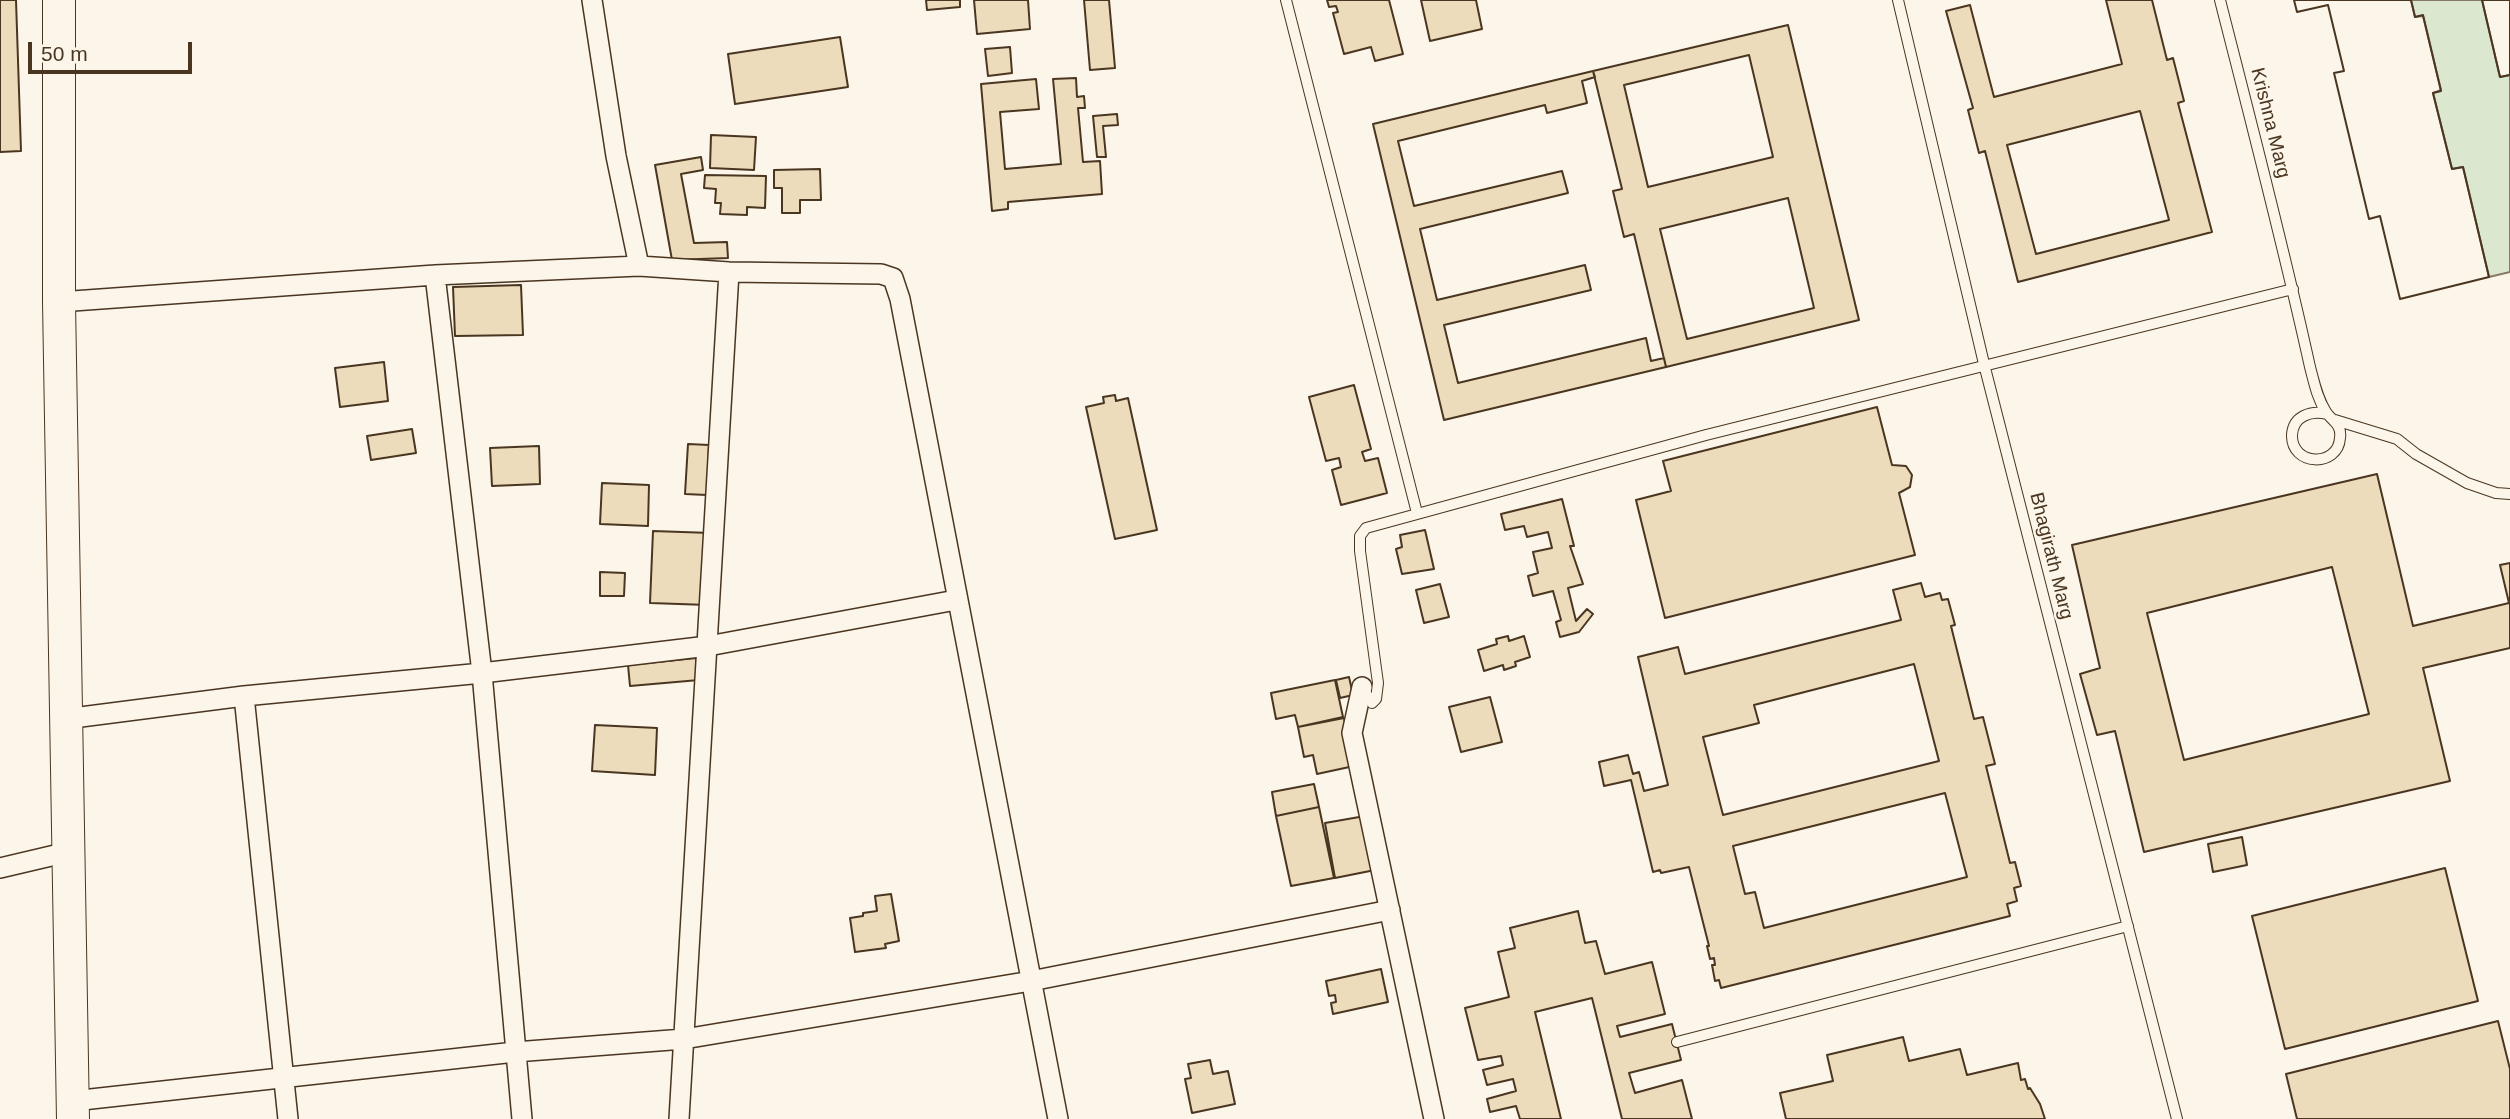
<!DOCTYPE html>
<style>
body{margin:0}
#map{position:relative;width:2510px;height:1119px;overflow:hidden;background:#fbf6e9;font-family:Arial,sans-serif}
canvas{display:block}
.scale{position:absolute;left:28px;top:42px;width:164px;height:32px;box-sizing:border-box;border:4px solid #4a3520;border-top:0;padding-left:9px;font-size:21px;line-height:24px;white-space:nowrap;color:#4a3520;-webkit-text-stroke:5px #fbf6e9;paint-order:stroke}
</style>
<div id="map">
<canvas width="2510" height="1119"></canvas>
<div class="scale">50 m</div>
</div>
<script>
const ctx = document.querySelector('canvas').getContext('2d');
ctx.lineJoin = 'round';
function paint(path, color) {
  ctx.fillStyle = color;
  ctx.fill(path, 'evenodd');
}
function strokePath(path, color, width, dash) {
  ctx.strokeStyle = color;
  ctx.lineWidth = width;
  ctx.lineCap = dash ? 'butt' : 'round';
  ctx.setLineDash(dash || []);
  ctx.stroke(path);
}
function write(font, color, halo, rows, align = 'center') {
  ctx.font = font + ' Arial,sans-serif';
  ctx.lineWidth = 5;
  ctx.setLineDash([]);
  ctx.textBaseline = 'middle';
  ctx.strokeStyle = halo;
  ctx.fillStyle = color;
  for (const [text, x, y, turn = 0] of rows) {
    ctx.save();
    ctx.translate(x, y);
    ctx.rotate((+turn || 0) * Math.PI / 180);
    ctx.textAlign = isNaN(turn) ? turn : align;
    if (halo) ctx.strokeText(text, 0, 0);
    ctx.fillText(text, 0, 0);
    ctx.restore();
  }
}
const green = new Path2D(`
 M 2411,0 L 2482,0 L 2500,77 L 2510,75 L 2510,272 L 2489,277 L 2463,167 L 2452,169 L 2433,93 L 2441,90 L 2423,16 L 2415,17 Z`);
const building = new Path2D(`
 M 0,0 L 16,0 L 21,151 L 0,152 Z
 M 926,0 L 960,0 L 960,7 L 927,10 Z
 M 974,0 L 1028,0 L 1030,29 L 977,34 Z
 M 1084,0 L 1109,0 L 1115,68 L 1090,70 Z
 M 1327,0 L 1389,0 L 1403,54 L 1375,61 L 1371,47 L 1344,54 L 1333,13 L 1338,12 L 1336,6 L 1329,7 Z
 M 1421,0 L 1476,0 L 1482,29 L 1430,41 Z
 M 2106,0 L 2152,0 L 2167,60 L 2173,58 L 2184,101 L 2178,103 L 2212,232 L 2018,282 L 1985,151 L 1979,153 L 1968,110 L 1973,108 L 1946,11 L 1970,5 L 1994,97 L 2122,64 ZM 2140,111 L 2169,220 L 2036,254 L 2007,145 Z
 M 2294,0 L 2411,0 L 2415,17 L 2423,15 L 2441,91 L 2433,93 L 2452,169 L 2463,167 L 2489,277 L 2400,299 L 2380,216 L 2369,219 L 2334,73 L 2344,71 L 2328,5 L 2297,12 Z
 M 2294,0 L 2411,0 L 2415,17 L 2423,15 L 2441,91 L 2433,93 L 2452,169 L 2463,167 L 2489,277 L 2400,299 L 2380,216 L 2369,219 L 2334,73 L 2344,71 L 2328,5 L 2297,12 Z
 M 2482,0 L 2510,0 L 2510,75 L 2500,77 Z
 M 2482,0 L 2510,0 L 2510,75 L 2500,77 Z
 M 1788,25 L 1859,320 L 1666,367 L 1634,234 L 1624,237 L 1613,191 L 1622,189 L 1593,71 ZM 1749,55 L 1773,157 L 1648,187 L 1624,85 ZM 1788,198 L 1814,308 L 1687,339 L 1660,229 Z
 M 840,37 L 848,87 L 735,104 L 728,54 Z
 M 1010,47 L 1012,73 L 988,76 L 985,49 Z
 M 1593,71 L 1595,77 L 1582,81 L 1587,103 L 1547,113 L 1545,105 L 1398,141 L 1414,206 L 1562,171 L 1568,193 L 1420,229 L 1437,300 L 1585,265 L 1591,290 L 1444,325 L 1458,383 L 1646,338 L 1651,361 L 1664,358 L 1666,367 L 1444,420 L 1373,124 Z
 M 1076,78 L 1077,97 L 1084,96 L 1085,108 L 1078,108 L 1083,162 L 1100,161 L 1102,194 L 1008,202 L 1008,209 L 992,211 L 981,84 L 1036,79 L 1039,109 L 1000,112 L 1005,169 L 1061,164 L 1053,79 Z
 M 1117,114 L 1118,125 L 1103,126 L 1106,157 L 1097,157 L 1093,116 Z
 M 711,135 L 756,137 L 754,170 L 710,168 Z
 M 701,157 L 703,170 L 681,174 L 694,243 L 727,242 L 728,258 L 672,260 L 655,165 Z
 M 820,169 L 821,200 L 800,200 L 800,213 L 782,213 L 782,188 L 774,188 L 774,170 Z
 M 705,175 L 766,176 L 765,208 L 747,207 L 747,215 L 720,214 L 721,203 L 715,203 L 716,189 L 704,188 Z
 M 521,285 L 523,335 L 455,336 L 453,287 Z
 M 384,362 L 388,401 L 340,407 L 335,368 Z
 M 1354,385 L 1371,449 L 1362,452 L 1365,461 L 1378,458 L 1387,493 L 1341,505 L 1332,470 L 1341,467 L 1339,458 L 1326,461 L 1309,397 Z
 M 1115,395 L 1116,401 L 1128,398 L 1157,530 L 1115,539 L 1086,407 L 1104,403 L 1103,397 Z
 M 1877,407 L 1892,465 L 1906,466 L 1912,475 L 1910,487 L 1899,493 L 1915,555 L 1665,618 L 1636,500 L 1671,491 L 1663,461 Z
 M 412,429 L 416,453 L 371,460 L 367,436 Z
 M 688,444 L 709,445 L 707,495 L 685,494 Z
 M 539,446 L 540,484 L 492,486 L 490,448 Z
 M 2377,474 L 2413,626 L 2509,603 L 2500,565 L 2510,563 L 2510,648 L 2423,668 L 2450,781 L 2144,852 L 2115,731 L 2097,735 L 2080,674 L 2100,668 L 2072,545 ZM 2332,567 L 2369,714 L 2184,760 L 2147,613 Z
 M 602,483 L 649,485 L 648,526 L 600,524 Z
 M 1562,499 L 1574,546 L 1570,546 L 1583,584 L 1568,588 L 1576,621 L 1587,609 L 1593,614 L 1579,632 L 1560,637 L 1556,622 L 1561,620 L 1553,591 L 1533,596 L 1528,576 L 1538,573 L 1533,552 L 1552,548 L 1548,532 L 1527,537 L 1524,526 L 1505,530 L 1501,514 Z
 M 1425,530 L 1434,569 L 1402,574 L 1396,549 L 1402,547 L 1400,535 Z
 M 653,531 L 711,533 L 708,605 L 650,603 Z
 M 600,572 L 625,573 L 624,596 L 600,596 Z
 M 1921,583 L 1925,597 L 1940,593 L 1942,600 L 1948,599 L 1955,625 L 1951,626 L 1974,719 L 1983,717 L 1995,764 L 1986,766 L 2010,863 L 2015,862 L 2021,886 L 2014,888 L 2017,901 L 2007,904 L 2010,916 L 1721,988 L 1719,980 L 1715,981 L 1712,965 L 1715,965 L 1714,958 L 1710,959 L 1707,946 L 1709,946 L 1689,867 L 1661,873 L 1660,870 L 1653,872 L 1631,780 L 1604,786 L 1599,762 L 1628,755 L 1633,774 L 1639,772 L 1644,791 L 1668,785 L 1638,657 L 1678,647 L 1685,674 L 1901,620 L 1893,590 ZM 1914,664 L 1939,761 L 1723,815 L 1703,737 L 1759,723 L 1754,705 ZM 1945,793 L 1967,877 L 1764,928 L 1755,892 L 1745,894 L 1733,846 Z
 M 1440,584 L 1449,617 L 1424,623 L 1416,590 Z
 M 1508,636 L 1509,641 L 1524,636 L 1530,657 L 1515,662 L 1516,666 L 1504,670 L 1503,665 L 1484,671 L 1478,650 L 1497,644 L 1496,639 Z
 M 696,658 L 699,680 L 630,686 L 628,665 Z
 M 1349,677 L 1353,695 L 1340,698 L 1336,680 Z
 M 1335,680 L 1343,717 L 1298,727 L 1295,715 L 1276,719 L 1271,693 Z
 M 1490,697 L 1502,742 L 1461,752 L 1449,707 Z
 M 1344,718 L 1354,766 L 1317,774 L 1313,755 L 1304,757 L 1298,727 Z
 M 595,725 L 657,728 L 655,775 L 592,771 Z
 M 1314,784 L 1319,807 L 1276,816 L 1272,792 Z
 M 1319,807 L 1334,878 L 1291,886 L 1276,816 Z
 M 1365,816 L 1375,870 L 1335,878 L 1325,823 Z
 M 2242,837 L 2247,865 L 2213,872 L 2208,844 Z
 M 2445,868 L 2478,1001 L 2285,1049 L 2252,916 Z
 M 891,894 L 899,941 L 885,944 L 886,948 L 855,952 L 850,918 L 863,916 L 863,913 L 877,911 L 875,896 Z
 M 1578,911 L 1585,943 L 1596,941 L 1605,974 L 1652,962 L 1665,1014 L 1617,1026 L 1620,1037 L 1672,1024 L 1681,1060 L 1629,1073 L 1635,1093 L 1682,1080 L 1692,1119 L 1622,1119 L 1592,998 L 1535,1012 L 1561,1119 L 1520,1119 L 1516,1106 L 1490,1112 L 1487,1099 L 1516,1091 L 1513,1079 L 1487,1085 L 1483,1070 L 1503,1065 L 1501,1056 L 1478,1060 L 1465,1008 L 1509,997 L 1498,952 L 1515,948 L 1510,928 Z
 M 1381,969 L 1388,1002 L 1333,1014 L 1331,1003 L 1336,1002 L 1335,995 L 1329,996 L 1326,981 Z
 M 2498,1021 L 2510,1069 L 2510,1119 L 2297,1119 L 2286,1074 Z
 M 1903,1037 L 1909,1061 L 1960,1049 L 1967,1075 L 2018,1063 L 2021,1080 L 2025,1079 L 2028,1089 L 2030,1088 L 2040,1104 L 2045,1119 L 1786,1119 L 1780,1093 L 1833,1081 L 1827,1055 Z
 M 1210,1060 L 1213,1074 L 1228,1071 L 1235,1104 L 1192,1113 L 1185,1079 L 1191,1078 L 1188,1064 Z`);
const lane = new Path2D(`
 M 1286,0 L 1417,513
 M 1898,0 L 1985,368 L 2177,1119
 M 2220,0 C 2251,122 2283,244 2310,367 C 2314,382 2317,398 2326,412 C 2332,421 2342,424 2340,438 C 2338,468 2291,466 2292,435 C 2293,416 2311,410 2327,414
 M 2335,420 L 2397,439 L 2416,454 L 2467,483 L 2496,493 L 2510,494
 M 1363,689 L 1372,703 L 1376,699 L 1378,683 L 1360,551 L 1360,536 L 1366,528 L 1706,435 L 2293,289
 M 1677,1042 L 2128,926`);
const street = new Path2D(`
 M 592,0 L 616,156 L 639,266
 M 435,275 L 482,673 L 522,1119
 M 59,302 L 435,275 L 639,266 L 729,272 L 881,274 L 893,278 L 900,299 L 1058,1119
 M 1362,687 L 1352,733 L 1434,1119
 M 244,696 L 288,1119
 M 65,719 L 244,696 L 482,673 L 708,646 L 956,600
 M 0,868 L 68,852
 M 73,1101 L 515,1052 L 684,1039 L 1031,981 L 1390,910
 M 679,1119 L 729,272`);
const primary = new Path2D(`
 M 59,0 L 59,302 L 73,1119`);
const streetNames = [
 ["Krishna Marg",2270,123,76],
 ["Bhagirath Marg",2051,556,76]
];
paint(green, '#dce7d0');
strokePath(green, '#887966', 2);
paint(building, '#ecdcbc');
strokePath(building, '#4a3520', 2);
strokePath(lane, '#4a3520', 12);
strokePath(street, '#4a3520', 22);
strokePath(primary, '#4a3520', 34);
strokePath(lane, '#fbf6e9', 10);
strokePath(street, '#fbf6e9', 19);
strokePath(primary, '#fbf6e9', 32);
write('19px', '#4a3520', '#fbf6e9', streetNames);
</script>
